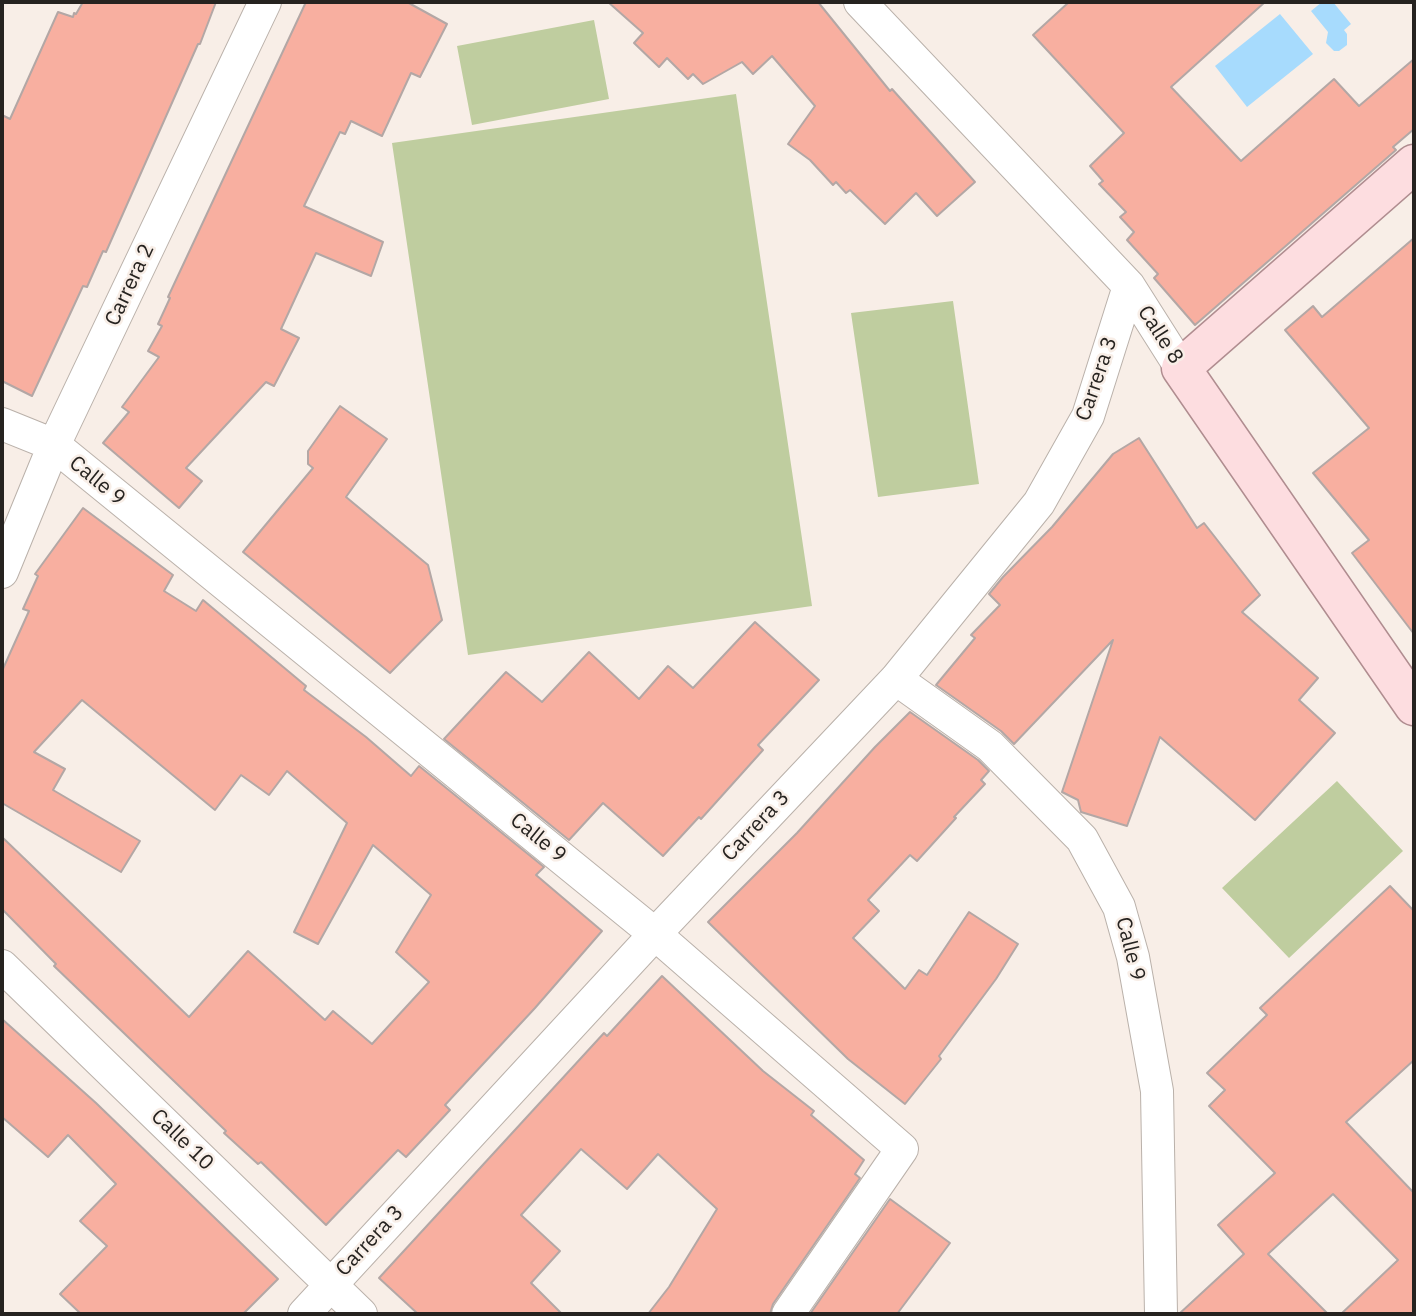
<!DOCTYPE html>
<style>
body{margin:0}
#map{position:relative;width:1416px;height:1316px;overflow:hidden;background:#f8eee7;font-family:"IBM Plex Sans",sans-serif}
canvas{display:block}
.frame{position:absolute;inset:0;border:4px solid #262320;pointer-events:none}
</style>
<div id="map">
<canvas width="1416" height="1316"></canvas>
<div class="frame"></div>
</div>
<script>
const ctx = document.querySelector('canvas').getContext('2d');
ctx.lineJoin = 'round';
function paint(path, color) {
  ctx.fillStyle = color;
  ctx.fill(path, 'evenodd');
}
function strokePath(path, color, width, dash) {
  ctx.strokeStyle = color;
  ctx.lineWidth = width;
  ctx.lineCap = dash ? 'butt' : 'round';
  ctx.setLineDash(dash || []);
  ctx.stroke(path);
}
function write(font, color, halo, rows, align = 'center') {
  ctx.font = font + ' "IBM Plex Sans",sans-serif';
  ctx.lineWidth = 5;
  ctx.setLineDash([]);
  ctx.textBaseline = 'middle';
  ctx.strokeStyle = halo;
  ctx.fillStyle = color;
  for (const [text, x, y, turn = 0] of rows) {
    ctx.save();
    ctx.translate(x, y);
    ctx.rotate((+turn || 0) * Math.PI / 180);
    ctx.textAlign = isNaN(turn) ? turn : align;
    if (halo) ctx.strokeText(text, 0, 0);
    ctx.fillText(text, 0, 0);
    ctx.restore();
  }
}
const green = new Path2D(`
 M 594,20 L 609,99 L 472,125 L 457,46 Z
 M 736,94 L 812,606 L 468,655 L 392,143 Z
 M 953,301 L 979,484 L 878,497 L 851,313 Z
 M 1337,781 L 1403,851 L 1289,958 L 1222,888 Z`);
const water = new Path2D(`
 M 1322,2 L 1333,2 L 1351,24 L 1344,30 L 1347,34 L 1347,45 L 1339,51 L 1334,51 L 1326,43 L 1328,32 L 1311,11 Z
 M 1280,14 L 1313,54 L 1247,107 L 1215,66 Z`);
const building = new Path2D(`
 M 83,2 L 216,2 L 200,44 L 198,44 L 106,252 L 103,251 L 87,287 L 83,286 L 32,396 L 2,381 L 2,115 L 10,119 L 58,12 L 73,17 L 74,13 L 76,14 Z
 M 306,2 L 407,2 L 447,24 L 420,77 L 411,73 L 382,136 L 351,121 L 345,134 L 340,132 L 304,206 L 383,242 L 371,276 L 316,253 L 281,329 L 299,338 L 274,386 L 266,382 L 186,468 L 202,481 L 179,508 L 103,443 L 129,412 L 122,407 L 159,357 L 148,351 L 162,326 L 158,324 L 170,298 L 168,297 Z
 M 608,2 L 818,2 L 890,91 L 892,89 L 975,182 L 937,216 L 916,193 L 885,224 L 850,190 L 846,193 L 836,182 L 833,185 L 810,160 L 788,144 L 815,106 L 772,56 L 753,74 L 742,62 L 703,84 L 693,74 L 688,79 L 667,58 L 659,67 L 634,43 L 643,33 Z
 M 1069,2 L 1265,2 L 1171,87 L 1241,161 L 1334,79 L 1359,106 L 1414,59 L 1414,129 L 1393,147 L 1396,150 L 1195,325 L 1154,278 L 1158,274 L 1127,240 L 1134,232 L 1120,217 L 1126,212 L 1099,184 L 1103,181 L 1090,166 L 1124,133 L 1033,35 Z
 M 1414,238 L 1414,634 L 1352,553 L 1369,540 L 1313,473 L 1369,428 L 1285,330 L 1313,306 L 1322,317 Z
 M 340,406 L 387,439 L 346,497 L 428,565 L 442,620 L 390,673 L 243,552 L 313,468 L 308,464 L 308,451 Z
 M 1139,438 L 1197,528 L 1204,523 L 1260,595 L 1242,612 L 1318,678 L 1299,700 L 1335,733 L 1255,820 L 1160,737 L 1127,826 L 1081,812 L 1078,800 L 1062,792 L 1113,640 L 1014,744 L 1001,731 L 936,685 L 975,638 L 971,635 L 1000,605 L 989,594 L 1003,577 L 1052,527 L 1113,454 Z
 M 83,508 L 173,575 L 164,591 L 196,611 L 203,600 L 306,686 L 304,690 L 366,737 L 411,776 L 419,766 L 544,867 L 536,875 L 602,931 L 535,1008 L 445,1105 L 450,1110 L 406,1157 L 398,1150 L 326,1225 L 261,1162 L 258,1164 L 224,1133 L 226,1131 L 54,966 L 56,964 L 2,909 L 2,837 L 189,1017 L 248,951 L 325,1020 L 333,1011 L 372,1044 L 429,982 L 396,952 L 431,895 L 373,845 L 318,944 L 294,932 L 347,823 L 287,771 L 269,795 L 241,775 L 215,810 L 82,700 L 34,752 L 65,769 L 53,790 L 140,841 L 121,872 L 2,803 L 2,671 L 29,611 L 23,609 L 38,576 L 35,574 Z
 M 755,622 L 819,680 L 758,745 L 763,750 L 701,819 L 699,817 L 663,856 L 603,803 L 569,840 L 444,739 L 506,672 L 542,702 L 589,652 L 639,699 L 668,666 L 693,688 Z
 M 910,712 L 978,760 L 989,771 L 981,780 L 985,784 L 954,817 L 956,818 L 917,861 L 910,855 L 868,900 L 879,911 L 853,938 L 905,989 L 919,970 L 927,975 L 969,912 L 1018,944 L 996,979 L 939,1056 L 941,1059 L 905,1104 L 848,1059 L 708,922 L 797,833 L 875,747 Z
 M 1390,886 L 1414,911 L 1414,1060 L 1346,1122 L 1414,1193 L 1414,1314 L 1341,1314 L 1398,1260 L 1333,1194 L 1268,1254 L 1328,1314 L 1179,1314 L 1244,1254 L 1218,1225 L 1275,1173 L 1209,1106 L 1225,1090 L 1207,1073 L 1267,1015 L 1260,1008 Z
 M 662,976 L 763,1071 L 814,1111 L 811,1115 L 864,1160 L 855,1174 L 860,1178 L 773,1304 L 770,1314 L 648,1314 L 669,1287 L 717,1209 L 658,1154 L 627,1189 L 581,1149 L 521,1215 L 560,1251 L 531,1283 L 562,1314 L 418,1314 L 379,1278 L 604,1033 L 607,1036 Z
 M 2,1019 L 96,1103 L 278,1279 L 243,1314 L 81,1314 L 60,1294 L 107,1246 L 80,1221 L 116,1184 L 68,1135 L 48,1157 L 2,1117 Z
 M 890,1199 L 950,1243 L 897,1314 L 810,1314 Z`);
const minor = new Path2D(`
 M 860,2 L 1129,286 L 1181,368
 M 2,424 L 54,445 L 655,934 L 902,1149 L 788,1314
 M 2,572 L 54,445 L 265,2
 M 896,679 L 990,746 L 1082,839 L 1119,907 L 1133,957 L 1157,1091 L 1161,1314
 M 2,966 L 361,1314
 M 304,1314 L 655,934 L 896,679 L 1039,503 L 1088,416 L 1129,286`);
const primary = new Path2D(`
 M 1414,164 L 1181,368 L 1414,706`);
const streetNames = [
 ["Carrera 2",130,285,-65],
 ["Calle 8",1160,335,57],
 ["Carrera 3",1097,379,-71],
 ["Calle 9",97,481,39],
 ["Carrera 3",756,826,-47],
 ["Calle 9",538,838,39],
 ["Calle 9",1130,949,76],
 ["Calle 10",182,1140,44],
 ["Carrera 3",370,1241,-47]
];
paint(green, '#bfcd9f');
paint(water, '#a7dbfd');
paint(building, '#f8afa0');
strokePath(building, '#b3a7a5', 2);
strokePath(minor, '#bab1aa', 34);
strokePath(primary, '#b08d90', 41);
strokePath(minor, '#fff', 32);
strokePath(primary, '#fddde0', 38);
write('21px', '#262320', '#f8eee7', streetNames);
</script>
